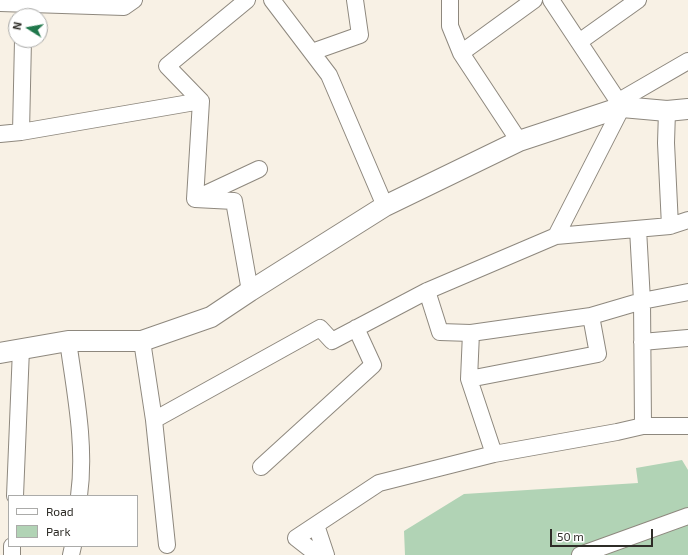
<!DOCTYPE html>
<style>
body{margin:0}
#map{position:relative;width:688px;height:555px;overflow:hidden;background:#f8f1e5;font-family:"Exo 2",sans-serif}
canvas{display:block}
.legend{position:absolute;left:8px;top:495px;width:130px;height:52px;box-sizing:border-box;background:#fff;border:1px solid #ababa9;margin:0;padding:5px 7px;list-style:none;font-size:12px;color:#2e2c27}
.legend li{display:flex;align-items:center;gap:8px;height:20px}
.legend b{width:20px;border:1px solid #ababa9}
.north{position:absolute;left:8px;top:8px;width:40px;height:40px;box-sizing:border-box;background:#fff;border:1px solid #ababa9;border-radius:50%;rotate:281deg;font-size:11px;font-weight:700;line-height:16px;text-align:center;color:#2e2c27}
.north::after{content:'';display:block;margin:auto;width:14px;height:18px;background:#20774b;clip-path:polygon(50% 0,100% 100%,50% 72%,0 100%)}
.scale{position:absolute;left:550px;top:529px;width:103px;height:18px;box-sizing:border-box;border:2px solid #2e2c27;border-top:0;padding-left:5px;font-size:12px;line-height:14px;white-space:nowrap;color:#2e2c27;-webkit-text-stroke:3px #fff;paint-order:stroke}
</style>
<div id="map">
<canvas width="688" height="555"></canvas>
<ul class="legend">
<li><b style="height:5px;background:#fff"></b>Road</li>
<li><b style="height:11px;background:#b1d3b5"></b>Park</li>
</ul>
<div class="north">N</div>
<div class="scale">50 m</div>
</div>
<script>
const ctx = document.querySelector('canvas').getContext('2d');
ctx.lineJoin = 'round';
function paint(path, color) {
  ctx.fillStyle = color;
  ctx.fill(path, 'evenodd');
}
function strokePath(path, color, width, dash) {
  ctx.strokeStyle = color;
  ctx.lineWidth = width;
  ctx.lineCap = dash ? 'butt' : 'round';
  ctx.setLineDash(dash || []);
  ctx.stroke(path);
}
const green = new Path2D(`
 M 682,460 L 688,470 L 688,555 L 405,555 L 404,531 L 464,494 L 638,483 L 636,468 Z`);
const minor = new Path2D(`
 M 272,0 L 329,75 L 385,206
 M 450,0 L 450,26 L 461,53 L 519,141
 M 551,0 L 622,107 L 556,236
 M 0,3 L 124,7 L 134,0
 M 579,42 L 638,0
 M 312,52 L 360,35 L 355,0
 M 461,53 L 534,0
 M 201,101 L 167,66 L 247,0
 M 619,101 L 688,61
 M 667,111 L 666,143 L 670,226
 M 21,132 L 201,101 L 195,199 L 234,201 L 250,291
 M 0,134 L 21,132 L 23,40
 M 197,198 L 259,169
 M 638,229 L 642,301 L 643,426
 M 427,291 L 440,332 L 471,333 L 591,316 L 642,301 L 688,292
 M 471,333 L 469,379 L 494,454
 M 68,341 C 75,392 86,445 79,496
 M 142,341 L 154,420 L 320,328 L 332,341 L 427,291 L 556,236 L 670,226 L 688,220
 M 642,342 L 688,338
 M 469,379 L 598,354 L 591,316
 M 154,420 L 167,545
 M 261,467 L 373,365 L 356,328
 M 15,496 L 21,349
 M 316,525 L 326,555
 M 12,555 L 12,546
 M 71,555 L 73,546
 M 318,555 L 296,538 L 379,483 L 494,454 L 617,432 L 643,426 L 688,426
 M 580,555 L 688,516`);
const tertiary = new Path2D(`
 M 0,353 L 68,341 L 142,341 L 211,317 L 250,291 L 385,206 L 519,141 L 622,107 L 667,111 L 688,109`);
paint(green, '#b1d3b5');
strokePath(minor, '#8e887e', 18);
strokePath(tertiary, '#8e887e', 22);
strokePath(minor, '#fff', 16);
strokePath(tertiary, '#fff', 20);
</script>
